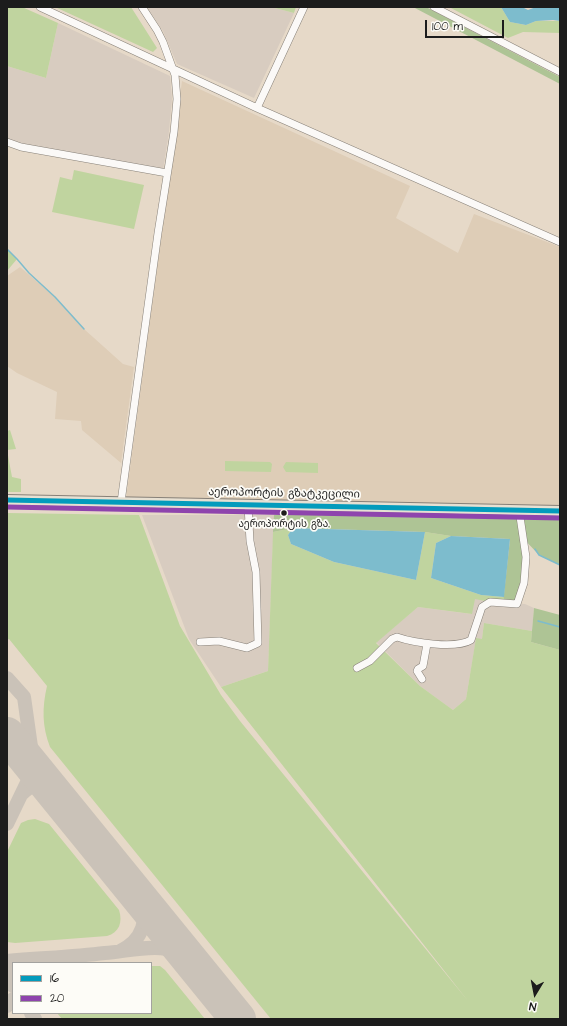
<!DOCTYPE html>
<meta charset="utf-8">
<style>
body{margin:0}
#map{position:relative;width:567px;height:1026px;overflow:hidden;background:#e6d9c8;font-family:"Architects Daughter",sans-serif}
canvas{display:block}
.frame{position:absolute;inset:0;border:8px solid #1c1c1c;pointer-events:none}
.legend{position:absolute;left:12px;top:962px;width:140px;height:52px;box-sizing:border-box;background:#fdfcf7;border:1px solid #a3a29f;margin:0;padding:5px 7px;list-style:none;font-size:12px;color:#1c1c1c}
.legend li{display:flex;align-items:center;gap:8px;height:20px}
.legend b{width:20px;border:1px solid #a3a29f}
.north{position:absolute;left:515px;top:974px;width:40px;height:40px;-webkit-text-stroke:3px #fdfcf7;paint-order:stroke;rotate:190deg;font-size:11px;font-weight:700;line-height:16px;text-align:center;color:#1c1c1c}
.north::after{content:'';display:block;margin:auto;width:14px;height:18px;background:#1c1c1c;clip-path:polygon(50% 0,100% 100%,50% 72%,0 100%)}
.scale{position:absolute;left:425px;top:20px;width:79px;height:18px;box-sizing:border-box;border:2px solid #1c1c1c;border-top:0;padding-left:5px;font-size:12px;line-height:14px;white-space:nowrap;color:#1c1c1c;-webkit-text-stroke:3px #fdfcf7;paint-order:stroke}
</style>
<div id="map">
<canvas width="567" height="1026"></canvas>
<div class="frame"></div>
<ul class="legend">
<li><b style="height:5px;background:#039bbc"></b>16</li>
<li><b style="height:5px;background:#8e44ad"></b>20</li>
</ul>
<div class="north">N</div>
<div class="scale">100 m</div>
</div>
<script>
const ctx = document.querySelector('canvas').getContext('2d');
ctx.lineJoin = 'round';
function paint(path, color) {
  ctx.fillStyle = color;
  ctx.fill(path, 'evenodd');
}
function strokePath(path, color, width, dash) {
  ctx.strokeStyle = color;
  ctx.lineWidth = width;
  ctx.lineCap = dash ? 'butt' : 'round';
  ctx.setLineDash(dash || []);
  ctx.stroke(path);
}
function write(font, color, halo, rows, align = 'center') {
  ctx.font = font + ' "Architects Daughter","Noto Sans Georgian",sans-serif';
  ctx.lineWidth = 3.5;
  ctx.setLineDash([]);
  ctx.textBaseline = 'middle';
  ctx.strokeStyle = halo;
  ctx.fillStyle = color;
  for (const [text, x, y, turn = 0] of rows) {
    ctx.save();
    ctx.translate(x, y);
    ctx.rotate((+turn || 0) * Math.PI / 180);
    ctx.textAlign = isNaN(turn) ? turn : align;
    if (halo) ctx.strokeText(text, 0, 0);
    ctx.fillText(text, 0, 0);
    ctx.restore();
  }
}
const built = new Path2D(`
 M 182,81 L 410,186 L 396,218 L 458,253 L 474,214 L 560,247 L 560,506 L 126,498 Z
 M 20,267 L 55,297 L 84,329 L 123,364 L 134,367 L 121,463 L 82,430 L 81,421 L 55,419 L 57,392 L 17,373 L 7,366 L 7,276 Z`);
const industrial = new Path2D(`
 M 147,7 L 271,7 L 294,13 L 254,98 L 177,64 L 163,31 Z
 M 58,23 L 170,76 L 172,99 L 169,131 L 163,170 L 34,147 L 7,138 L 7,66 L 46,78 Z
 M 142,515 L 274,515 L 268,671 L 221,687 L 189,639 Z
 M 474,598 L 490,602 L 525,604 L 534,608 L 532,631 L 484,623 L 482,639 L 476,639 L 466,699 L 453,710 L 420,686 L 376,642 L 418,607 L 471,614 Z`);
const green = new Path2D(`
 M 7,7 L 22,7 L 58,23 L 46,78 L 7,66 Z
 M 55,7 L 131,7 L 157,48 L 153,52 Z
 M 271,7 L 296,7 L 294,13 Z
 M 449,7 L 501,7 L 510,22 L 526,25 L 536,21 L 560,21 L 560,33 L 523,32 L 508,38 Z
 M 74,170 L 144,185 L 134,229 L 52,212 L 60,177 L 72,180 Z
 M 7,249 L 17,259 L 7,271 Z
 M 10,430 L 16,449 L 7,450 L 12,477 L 21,479 L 21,492 L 7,492 L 7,431 Z
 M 225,461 L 270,462 L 272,464 L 271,472 L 225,471 Z
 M 286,462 L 318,463 L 318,473 L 286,472 L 283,467 Z
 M 7,513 L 139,515 L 180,626 L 221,695 L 240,721 L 468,1001 L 221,687 L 268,671 L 273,532 L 293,528 L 288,535 L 291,544 L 334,562 L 416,580 L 425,532 L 451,536 L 436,543 L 431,578 L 481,595 L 504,597 L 503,603 L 490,602 L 475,599 L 472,614 L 418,607 L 376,643 L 420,686 L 453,710 L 466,699 L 476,638 L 482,639 L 484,623 L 532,631 L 531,642 L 560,650 L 560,1019 L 271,1019 L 50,747 C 42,726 42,708 47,686 L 9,639 L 7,640 Z
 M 35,819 L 49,824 L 119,910 C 123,922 119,933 107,936 L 15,943 L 7,942 L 7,852 L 21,823 L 28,820 Z
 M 151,966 L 160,966 L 165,970 L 205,1019 L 62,1019 L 57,1013 L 151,1013 Z`);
const forest = new Path2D(`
 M 413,7 L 426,7 L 560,77 L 560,84 Z
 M 291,511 L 478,516 L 560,516 L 560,565 L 539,555 L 522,537 L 526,557 L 517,604 L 503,603 L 510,539 L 451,536 L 425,532 L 293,528 L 273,532 L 274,515 Z
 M 534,608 L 560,615 L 560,650 L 531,642 Z`);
const water = new Path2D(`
 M 501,7 L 522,7 L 528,10 L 536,7 L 560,7 L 560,21 L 553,20 L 536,21 L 526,25 L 510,22 Z
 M 293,528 L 425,532 L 416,580 L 334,562 L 291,544 L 288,535 Z
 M 451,536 L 510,539 L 504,597 L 481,595 L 431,578 L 436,543 Z`);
const stream = new Path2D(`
 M 7,249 L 17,259 L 29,273 L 55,297 L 84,329
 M 535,549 L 539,555 L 560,565
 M 538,621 L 560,627`);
const taxiway = new Path2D(`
 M 7,678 L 24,697 L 34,768 L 7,824
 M 22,794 C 29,786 40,782 49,788 C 53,791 57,797 61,801
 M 120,951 C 142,941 151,918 138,897
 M 7,961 C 40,958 73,957 105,953 C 123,952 149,945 166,949 C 180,952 187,959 197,968
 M 13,972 L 12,978 L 13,986
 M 7,1006 L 13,999
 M 31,1013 L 35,1019`);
const runway = new Path2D(`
 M 7,735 L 238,1019`);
const minor = new Path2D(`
 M 40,7 L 257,108 L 560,242
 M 434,7 L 560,72
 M 257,108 L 304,7
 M 7,142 L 21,147 L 167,173
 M 121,502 L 158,233 L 174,132 L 177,99 L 175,75 L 163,42 L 157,30 L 142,7
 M 200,642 L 219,641 L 247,648 L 258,643 L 256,572 L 250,541 L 248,506
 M 357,668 L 370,661 L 392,639 L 397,637 C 414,643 456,649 471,640 L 482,607 L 490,602 L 517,604 L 524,583 L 526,557 L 519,510
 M 422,679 L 417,671 L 418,669 L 423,666 L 427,644`);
const highway = new Path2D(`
 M 7,500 L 560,511`);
const bus1 = new Path2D(`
 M 7,500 L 560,511`);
const bus2 = new Path2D(`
 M 7,507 L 560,518`);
const markers = [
 [284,513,3.5,"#1c1c1c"]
];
const busNames = [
 ["აეროპორტის გზა.",284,525]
];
const streetNames = [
 ["აეროპორტის გზატკეცილი",284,494,1]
];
paint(built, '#decdb7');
paint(industrial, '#d8ccc0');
paint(green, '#c0d49f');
paint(forest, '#aec495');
paint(water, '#7dbccd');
strokePath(stream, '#7dbccd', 1.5);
strokePath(taxiway, '#cac2b8', 14);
strokePath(runway, '#cac2b8', 36);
strokePath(minor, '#878078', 8);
strokePath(highway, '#878078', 12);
strokePath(minor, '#fbf9f7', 7);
strokePath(highway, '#e7e0d2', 10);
strokePath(bus1, '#039bbc', 5);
strokePath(bus2, '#8e44ad', 5);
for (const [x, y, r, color] of markers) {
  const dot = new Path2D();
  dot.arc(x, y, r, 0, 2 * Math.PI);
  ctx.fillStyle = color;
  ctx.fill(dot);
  strokePath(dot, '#fdfcf7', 1.5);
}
write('10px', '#1c1c1c', '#fdfcf7', busNames);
write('11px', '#1c1c1c', '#fdfcf7', streetNames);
</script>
